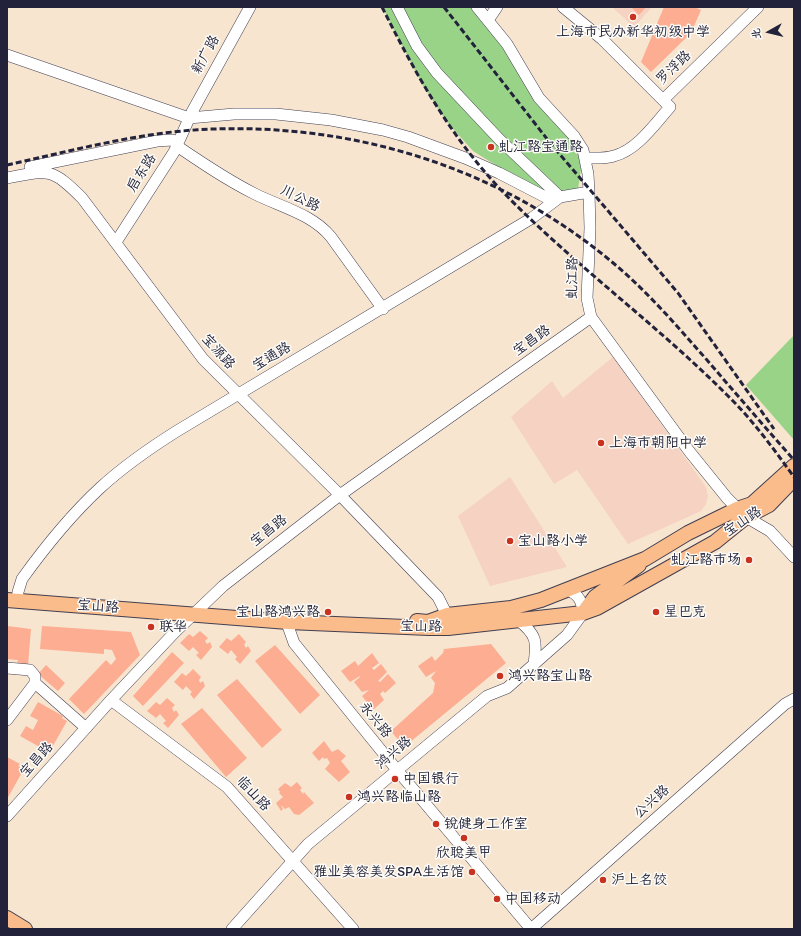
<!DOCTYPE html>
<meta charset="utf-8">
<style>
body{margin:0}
#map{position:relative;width:801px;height:936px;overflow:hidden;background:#f7e5d0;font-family:Itim,"LXGW WenKai TC",sans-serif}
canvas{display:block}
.frame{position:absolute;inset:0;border:8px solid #22223b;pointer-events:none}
.north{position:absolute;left:749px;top:12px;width:40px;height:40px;-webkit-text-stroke:3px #fdfcf7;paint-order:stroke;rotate:262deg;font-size:11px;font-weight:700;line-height:16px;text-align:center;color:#22223b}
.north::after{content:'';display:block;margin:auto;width:14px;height:18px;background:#22223b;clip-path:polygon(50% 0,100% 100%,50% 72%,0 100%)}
</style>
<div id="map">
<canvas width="801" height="936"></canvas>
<div class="frame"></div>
<div class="north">北</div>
</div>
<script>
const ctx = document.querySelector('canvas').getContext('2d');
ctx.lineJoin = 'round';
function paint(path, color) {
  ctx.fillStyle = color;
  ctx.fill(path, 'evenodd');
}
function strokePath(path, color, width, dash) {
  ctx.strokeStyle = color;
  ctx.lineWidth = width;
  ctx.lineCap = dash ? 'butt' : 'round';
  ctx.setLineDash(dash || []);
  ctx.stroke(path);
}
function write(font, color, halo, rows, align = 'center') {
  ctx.font = font + ' Itim,"LXGW WenKai TC",sans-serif';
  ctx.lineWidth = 3;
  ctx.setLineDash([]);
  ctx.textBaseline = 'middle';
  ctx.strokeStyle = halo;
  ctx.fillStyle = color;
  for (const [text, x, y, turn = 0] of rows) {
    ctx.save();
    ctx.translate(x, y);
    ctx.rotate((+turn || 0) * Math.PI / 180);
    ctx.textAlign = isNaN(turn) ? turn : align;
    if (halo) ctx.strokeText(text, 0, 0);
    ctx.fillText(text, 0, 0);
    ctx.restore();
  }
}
const built = new Path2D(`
 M 612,7 L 652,7 L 634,27 Z
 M 613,357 L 706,487 L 708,496 L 706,504 L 701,511 L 628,544 L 577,470 L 554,484 L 511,417 L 552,381 L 563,398 Z
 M 510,477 L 567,567 L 490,586 L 458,516 Z`);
const green = new Path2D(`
 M 382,7 L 472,7 L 506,48 L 575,142 L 582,163 L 578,189 L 553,201 L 473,151 L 447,122 L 422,84 Z
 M 794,335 L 794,440 L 746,385 Z`);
const building = new Path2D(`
 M 631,7 L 646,7 L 639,15 Z
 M 664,7 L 694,7 L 701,10 L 691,33 L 651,72 L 641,62 Z
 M 7,626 L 31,629 L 28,665 L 17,663 L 18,660 L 7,659 Z
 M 42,626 L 131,632 L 140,655 L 84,714 L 69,699 L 106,660 L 111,665 L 116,659 L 112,650 L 104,649 L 104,654 L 40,649 Z
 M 200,631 L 208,638 L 205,641 L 207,644 L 210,642 L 212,647 L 201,660 L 196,655 L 199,653 L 193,647 L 189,651 L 180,643 L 189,634 L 193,637 Z
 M 239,634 L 246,642 L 244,645 L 246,648 L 248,646 L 251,651 L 240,664 L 235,659 L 237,657 L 231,650 L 228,654 L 219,647 L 227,638 L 231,641 Z
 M 491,644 L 506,663 L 409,743 L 399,741 L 391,731 L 433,693 L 435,683 L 431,678 L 436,671 L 426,677 L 418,666 L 432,656 L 435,661 L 443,653 L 444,649 Z
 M 275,645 L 320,695 L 300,714 L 255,661 Z
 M 172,652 L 184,663 L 143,706 L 133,696 Z
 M 372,653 L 379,663 L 372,668 L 374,670 L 381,664 L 387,672 L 378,681 L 380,682 L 388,674 L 396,683 L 385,693 L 383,691 L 380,694 L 384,700 L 373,710 L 362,696 L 369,690 L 362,692 L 354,682 L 360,677 L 360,676 L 350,682 L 341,671 L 355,661 L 358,666 Z
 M 46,665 L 65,683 L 58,691 L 38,674 Z
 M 193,669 L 201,677 L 199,680 L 200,683 L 203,681 L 205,686 L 194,699 L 190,694 L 192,692 L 186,686 L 183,690 L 174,682 L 182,673 L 186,676 Z
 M 237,679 L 282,730 L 262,748 L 217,695 Z
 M 167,698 L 175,705 L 172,708 L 174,712 L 176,710 L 179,715 L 168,728 L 163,723 L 166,721 L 160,714 L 156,718 L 147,711 L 156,702 L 160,705 Z
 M 38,702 L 63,716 L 62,718 L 67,721 L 50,751 L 47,748 L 45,750 L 20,736 L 26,726 L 33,730 L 38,720 L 30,716 Z
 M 202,708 L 247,758 L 226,777 L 181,724 Z
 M 324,741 L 332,752 L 338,749 L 346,756 L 341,761 L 350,772 L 339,782 L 325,769 L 330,763 L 327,758 L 324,759 L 323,757 L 319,761 L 312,753 Z
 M 7,757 L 20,764 L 18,766 L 24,769 L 7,799 Z
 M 297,782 L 302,788 L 300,790 L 303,794 L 304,792 L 314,803 L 299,815 L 294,814 L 289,807 L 285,809 L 281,805 L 283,809 L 281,811 L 276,803 L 283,797 L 279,793 L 280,792 L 278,789 L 285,783 L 291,787 Z`);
const minor = new Path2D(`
 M 397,7 L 417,46 L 437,73 L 499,139 L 560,197
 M 477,7 L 507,44 L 539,98 L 574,136 L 583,150 L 588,174 L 589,192 L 590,228 L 587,298 L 591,317 L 689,451 L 727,498 L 746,517 L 770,531 L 794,557
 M 563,7 L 602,39 L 670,107 C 654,125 637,150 614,156 C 605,159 594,158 585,158
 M 488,20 L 497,7
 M 7,55 L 189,118 L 234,114 L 276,114 L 331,120 L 383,130 L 408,137 L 465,158 L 499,173 L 553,201
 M 663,100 L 758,7
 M 177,146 C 202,163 227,180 255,194 C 281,207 312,214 331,237 L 383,309
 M 30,167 L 157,141 L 172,140 L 178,142
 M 7,178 C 48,170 51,167 82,198 L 203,359 L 340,495 L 438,597 L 447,615 L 448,621
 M 116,242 L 174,152 L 192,112 L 250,7
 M 17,601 L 18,592 L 22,579 C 45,547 72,514 100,488 C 124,466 150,448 177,431 L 532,218 L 560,197 L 589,192
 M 289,614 L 288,626 L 294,643 L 397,770 L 531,929
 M 518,620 C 537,635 537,641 534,664
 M 7,668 L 30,670 L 35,676 L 35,683 L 7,720
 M 35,683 L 86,728
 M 111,700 L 227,787 L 353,929
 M 7,816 L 111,700 L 175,632 L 223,586 L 340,495 L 591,317
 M 232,929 L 308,844 L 487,696 L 507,688 L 567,635 L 583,613 C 582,601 579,595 568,590
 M 531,929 L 785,704 L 794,699`);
const major = new Path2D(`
 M 7,600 L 288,622 L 429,628 L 448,628 L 583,613 L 597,608 L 715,542 L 746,517 L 769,505 L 794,479
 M 584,612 L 595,597 L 639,565
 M 417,621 L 428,622 L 447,615 L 511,608 L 541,600 L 645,559 L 688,533 L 737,509 L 752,504 L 794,466
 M 7,918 L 25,929`);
const rail = new Path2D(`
 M 382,7 C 415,73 451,138 503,192 C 573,264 655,323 726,394 C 752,419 773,448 794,477
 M 444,7 L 551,144 L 678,293 L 774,429
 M 7,165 C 75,150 144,131 214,129 C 358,124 501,169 612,262 C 647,291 677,326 707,360 C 736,394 765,427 794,460`);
const markers = [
 [633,17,4,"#c8321e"],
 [491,147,4,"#c8321e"],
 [601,443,4,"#c8321e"],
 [510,541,4,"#c8321e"],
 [749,560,4,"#c8321e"],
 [328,612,4,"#c8321e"],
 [656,612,4,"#c8321e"],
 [151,627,4,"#c8321e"],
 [500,676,4,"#c8321e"],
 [395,779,4,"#c8321e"],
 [349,797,4,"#c8321e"],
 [436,824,4,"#c8321e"],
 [464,838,4,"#c8321e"],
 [472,872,4,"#c8321e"],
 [603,880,4,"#c8321e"],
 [497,899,4,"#c8321e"]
];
const poiNames = [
 ["上海市民办新华初级中学",633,32,"center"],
 ["虬江路宝通路",499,147],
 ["上海市朝阳中学",609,443],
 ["宝山路小学",518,541],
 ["虬江路市场",741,560,"right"],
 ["宝山路鸿兴路",320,612,"right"],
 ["星巴克",664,612],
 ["联华",159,627],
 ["鸿兴路宝山路",508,676],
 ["中国银行",403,779],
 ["鸿兴路临山路",357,797],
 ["锐健身工作室",444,824],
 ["欣聪美甲",464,853,"center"],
 ["雅业美容美发SPA生活馆",464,872,"right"],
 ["沪上名饺",611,880],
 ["中国移动",505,899]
];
const streetNames = [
 ["新广路",206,55,-61],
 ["罗浮路",674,68,-44],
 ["启东路",142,173,-58],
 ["川公路",300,199,26],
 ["虬江路",573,278,-89],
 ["宝昌路",532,341,-35],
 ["宝源路",218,352,48],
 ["宝通路",272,357,-31],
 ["宝山路",743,522,-34],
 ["宝昌路",269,531,-38],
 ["宝山路",98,607,4],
 ["宝山路",421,627,1],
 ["永兴路",375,720,51],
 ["鸿兴路",394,753,-40],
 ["宝昌路",37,760,-48],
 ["临山路",253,794,47],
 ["公兴路",652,802,-42]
];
paint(built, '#f5d2c2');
paint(green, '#98d387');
paint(building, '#fcad92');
strokePath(minor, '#423f51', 12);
strokePath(major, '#423f51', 16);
strokePath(minor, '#fff', 11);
strokePath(major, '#fabc8b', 14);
strokePath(rail, '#22223b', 3, [6, 3]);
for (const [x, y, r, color] of markers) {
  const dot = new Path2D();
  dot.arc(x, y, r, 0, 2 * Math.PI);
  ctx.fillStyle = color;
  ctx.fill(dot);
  strokePath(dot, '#fdfcf7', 1.5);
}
write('14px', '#22223b', '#fdfcf7', poiNames, 'left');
write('14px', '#22223b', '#fdfcf7', streetNames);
</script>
